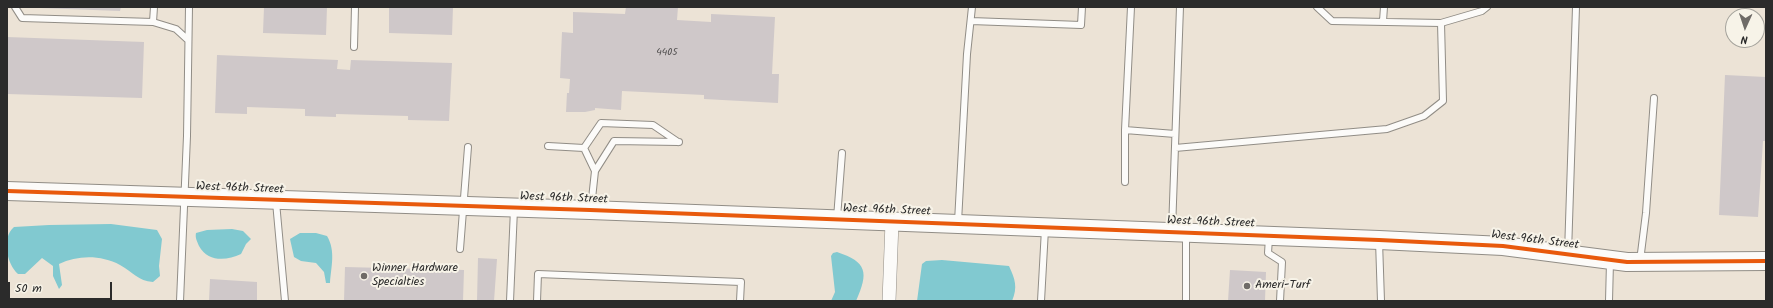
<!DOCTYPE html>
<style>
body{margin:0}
#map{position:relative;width:1773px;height:308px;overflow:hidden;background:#ece3d6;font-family:Kalam,sans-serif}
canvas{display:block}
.frame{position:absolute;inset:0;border:8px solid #2b2b2b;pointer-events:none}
.north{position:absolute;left:1725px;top:8px;width:40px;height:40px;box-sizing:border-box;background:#f7f3e8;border:1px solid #a5a39c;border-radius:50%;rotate:183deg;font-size:11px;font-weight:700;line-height:16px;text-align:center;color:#2b2b2b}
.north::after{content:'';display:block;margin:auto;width:14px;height:18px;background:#6f6b67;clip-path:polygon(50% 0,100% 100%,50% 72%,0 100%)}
.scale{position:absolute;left:8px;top:282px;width:104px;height:18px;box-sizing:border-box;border:2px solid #2b2b2b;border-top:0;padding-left:5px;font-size:12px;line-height:14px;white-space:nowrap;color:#2b2b2b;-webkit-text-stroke:3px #f7f3e8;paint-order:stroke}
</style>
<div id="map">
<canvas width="1773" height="308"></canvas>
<div class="frame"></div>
<div class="north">N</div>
<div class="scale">50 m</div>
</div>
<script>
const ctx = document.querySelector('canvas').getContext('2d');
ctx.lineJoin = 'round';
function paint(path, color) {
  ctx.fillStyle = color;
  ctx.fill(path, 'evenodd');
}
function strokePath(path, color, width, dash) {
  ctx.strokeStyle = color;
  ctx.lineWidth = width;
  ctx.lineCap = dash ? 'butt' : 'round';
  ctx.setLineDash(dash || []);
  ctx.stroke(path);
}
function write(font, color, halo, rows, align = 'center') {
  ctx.font = font + ' Kalam,sans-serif';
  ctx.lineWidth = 4;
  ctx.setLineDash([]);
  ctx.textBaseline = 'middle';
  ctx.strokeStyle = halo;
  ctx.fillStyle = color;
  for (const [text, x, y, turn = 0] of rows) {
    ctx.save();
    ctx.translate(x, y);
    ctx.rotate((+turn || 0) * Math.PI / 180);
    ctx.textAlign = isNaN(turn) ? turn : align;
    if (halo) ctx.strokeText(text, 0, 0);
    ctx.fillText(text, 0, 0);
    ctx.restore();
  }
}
const water = new Path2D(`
 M 111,224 L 157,230 L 162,239 L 159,266 L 160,276 L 153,282 C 138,281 133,272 120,265 C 101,255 78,255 59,264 L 62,285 L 59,289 L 53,276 L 53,266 L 42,258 L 25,274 L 18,274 C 7,264 1,238 14,227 L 49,225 Z
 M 232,229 L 243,231 L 251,239 L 246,244 L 241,254 C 226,261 208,262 199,246 C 197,241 195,238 196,233 L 207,230 Z
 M 300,233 L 316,233 L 327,236 C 336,251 331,267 330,283 L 326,283 L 324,272 L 316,263 L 301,261 L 294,257 L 290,239 Z
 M 837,252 C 867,262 869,272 856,301 L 831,301 L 835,292 L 831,256 L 833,253 Z
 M 942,260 L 1009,266 C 1015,279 1018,287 1012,301 L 917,301 L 922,264 L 926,261 Z`);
const building = new Path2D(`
 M 40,7 L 121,7 L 120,11 L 40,8 Z
 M 264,7 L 327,7 L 326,35 L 263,33 Z
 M 389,7 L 453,7 L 452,35 L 389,33 Z
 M 626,7 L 678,7 L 677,20 L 711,22 L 711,14 L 775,17 L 772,74 L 779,74 L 778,103 L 704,99 L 704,95 L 622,91 L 621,110 L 595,108 L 595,110 L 585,112 L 566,112 L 567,93 L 569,93 L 570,79 L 560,78 L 562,32 L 573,33 L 573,12 L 625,14 Z
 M 7,37 L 144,42 L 142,98 L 7,94 Z
 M 217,55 L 338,60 L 337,69 L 350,70 L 351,60 L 452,63 L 449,121 L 408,120 L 408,116 L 336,114 L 336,117 L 305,116 L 305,109 L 247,107 L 247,114 L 215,113 Z
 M 1725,75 L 1766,77 L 1766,141 L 1763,141 L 1758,217 L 1719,215 Z
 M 478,258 L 497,259 L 494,301 L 477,301 Z
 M 345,267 L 464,270 L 463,301 L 344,301 Z
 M 1230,270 L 1266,272 L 1265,301 L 1228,301 Z
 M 210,279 L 257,282 L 257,301 L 209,301 Z`);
const lane = new Path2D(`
 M 15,7 L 22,18 L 153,22 L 154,7
 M 1131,7 L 1125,130 L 1175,134
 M 971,21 L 1081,25 L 1082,7
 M 1383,21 L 1384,7
 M 153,22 L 176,29 L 188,40
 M 1441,23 L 1482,11 L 1487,7
 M 354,47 L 355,7
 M 1125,130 L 1125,182
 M 548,146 L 584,148
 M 584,148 L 601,123 L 653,125 L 678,142
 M 584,148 L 595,171
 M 1175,148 L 1387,129 L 1424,116 L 1443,101 L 1441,23 L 1332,21 L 1317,7
 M 276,202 L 285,301
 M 591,208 L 595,171 L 614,141 L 679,142
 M 837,218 L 842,153
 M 958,222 L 967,54 L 972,7
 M 1172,230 L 1180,7
 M 1269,238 L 1268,253 L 1282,262 L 1280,301
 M 1379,241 L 1381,301
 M 460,249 L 468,147
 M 1568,253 L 1576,7
 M 1640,261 L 1646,213 L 1654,98
 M 180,301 L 187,136 L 189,7
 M 510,301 L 514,209
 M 537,301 L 538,274 L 741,282 L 740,301
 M 1041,301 L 1045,229
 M 1186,301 L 1186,234
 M 1609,301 L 1610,262`);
const street = new Path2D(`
 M 889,301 L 892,222`);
const secondary = new Path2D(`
 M 7,191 L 590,210 L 1379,240 L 1503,246 L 1627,262 L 1766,261`);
const cycleway = new Path2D(`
 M 7,191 L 590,210 L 1379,240 L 1503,246 L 1627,262 L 1766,261`);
const markers = [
 [364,276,4,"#6f6b67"],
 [1247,286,4,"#6f6b67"]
];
const numberNames = [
 ["4405",667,53]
];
const streetNames = [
 ["West 96th Street",240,189,2],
 ["West 96th Street",564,199,2],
 ["West 96th Street",887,211,2],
 ["West 96th Street",1211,223,2],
 ["West 96th Street",1535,241,7]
];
const poiNames = [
 ["Winner Hardware",372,269],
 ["Specialties",372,283],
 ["Ameri-Turf",1255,286]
];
paint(water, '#81c9d0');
paint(building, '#cfc8c9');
strokePath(lane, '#918d86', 8);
strokePath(street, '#918d86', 14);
strokePath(secondary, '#918d86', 20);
strokePath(lane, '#fcfbf9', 6);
strokePath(street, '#fcfbf9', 13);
strokePath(secondary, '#fcfbf9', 18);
strokePath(cycleway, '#e8590c', 4);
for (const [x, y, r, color] of markers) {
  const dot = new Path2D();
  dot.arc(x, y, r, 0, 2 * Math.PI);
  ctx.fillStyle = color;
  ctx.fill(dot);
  strokePath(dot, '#f7f3e8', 1.5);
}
write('10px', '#545252', null, numberNames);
write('12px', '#2b2b2b', '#f7f3e8', streetNames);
write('12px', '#2b2b2b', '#f7f3e8', poiNames, 'left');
</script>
